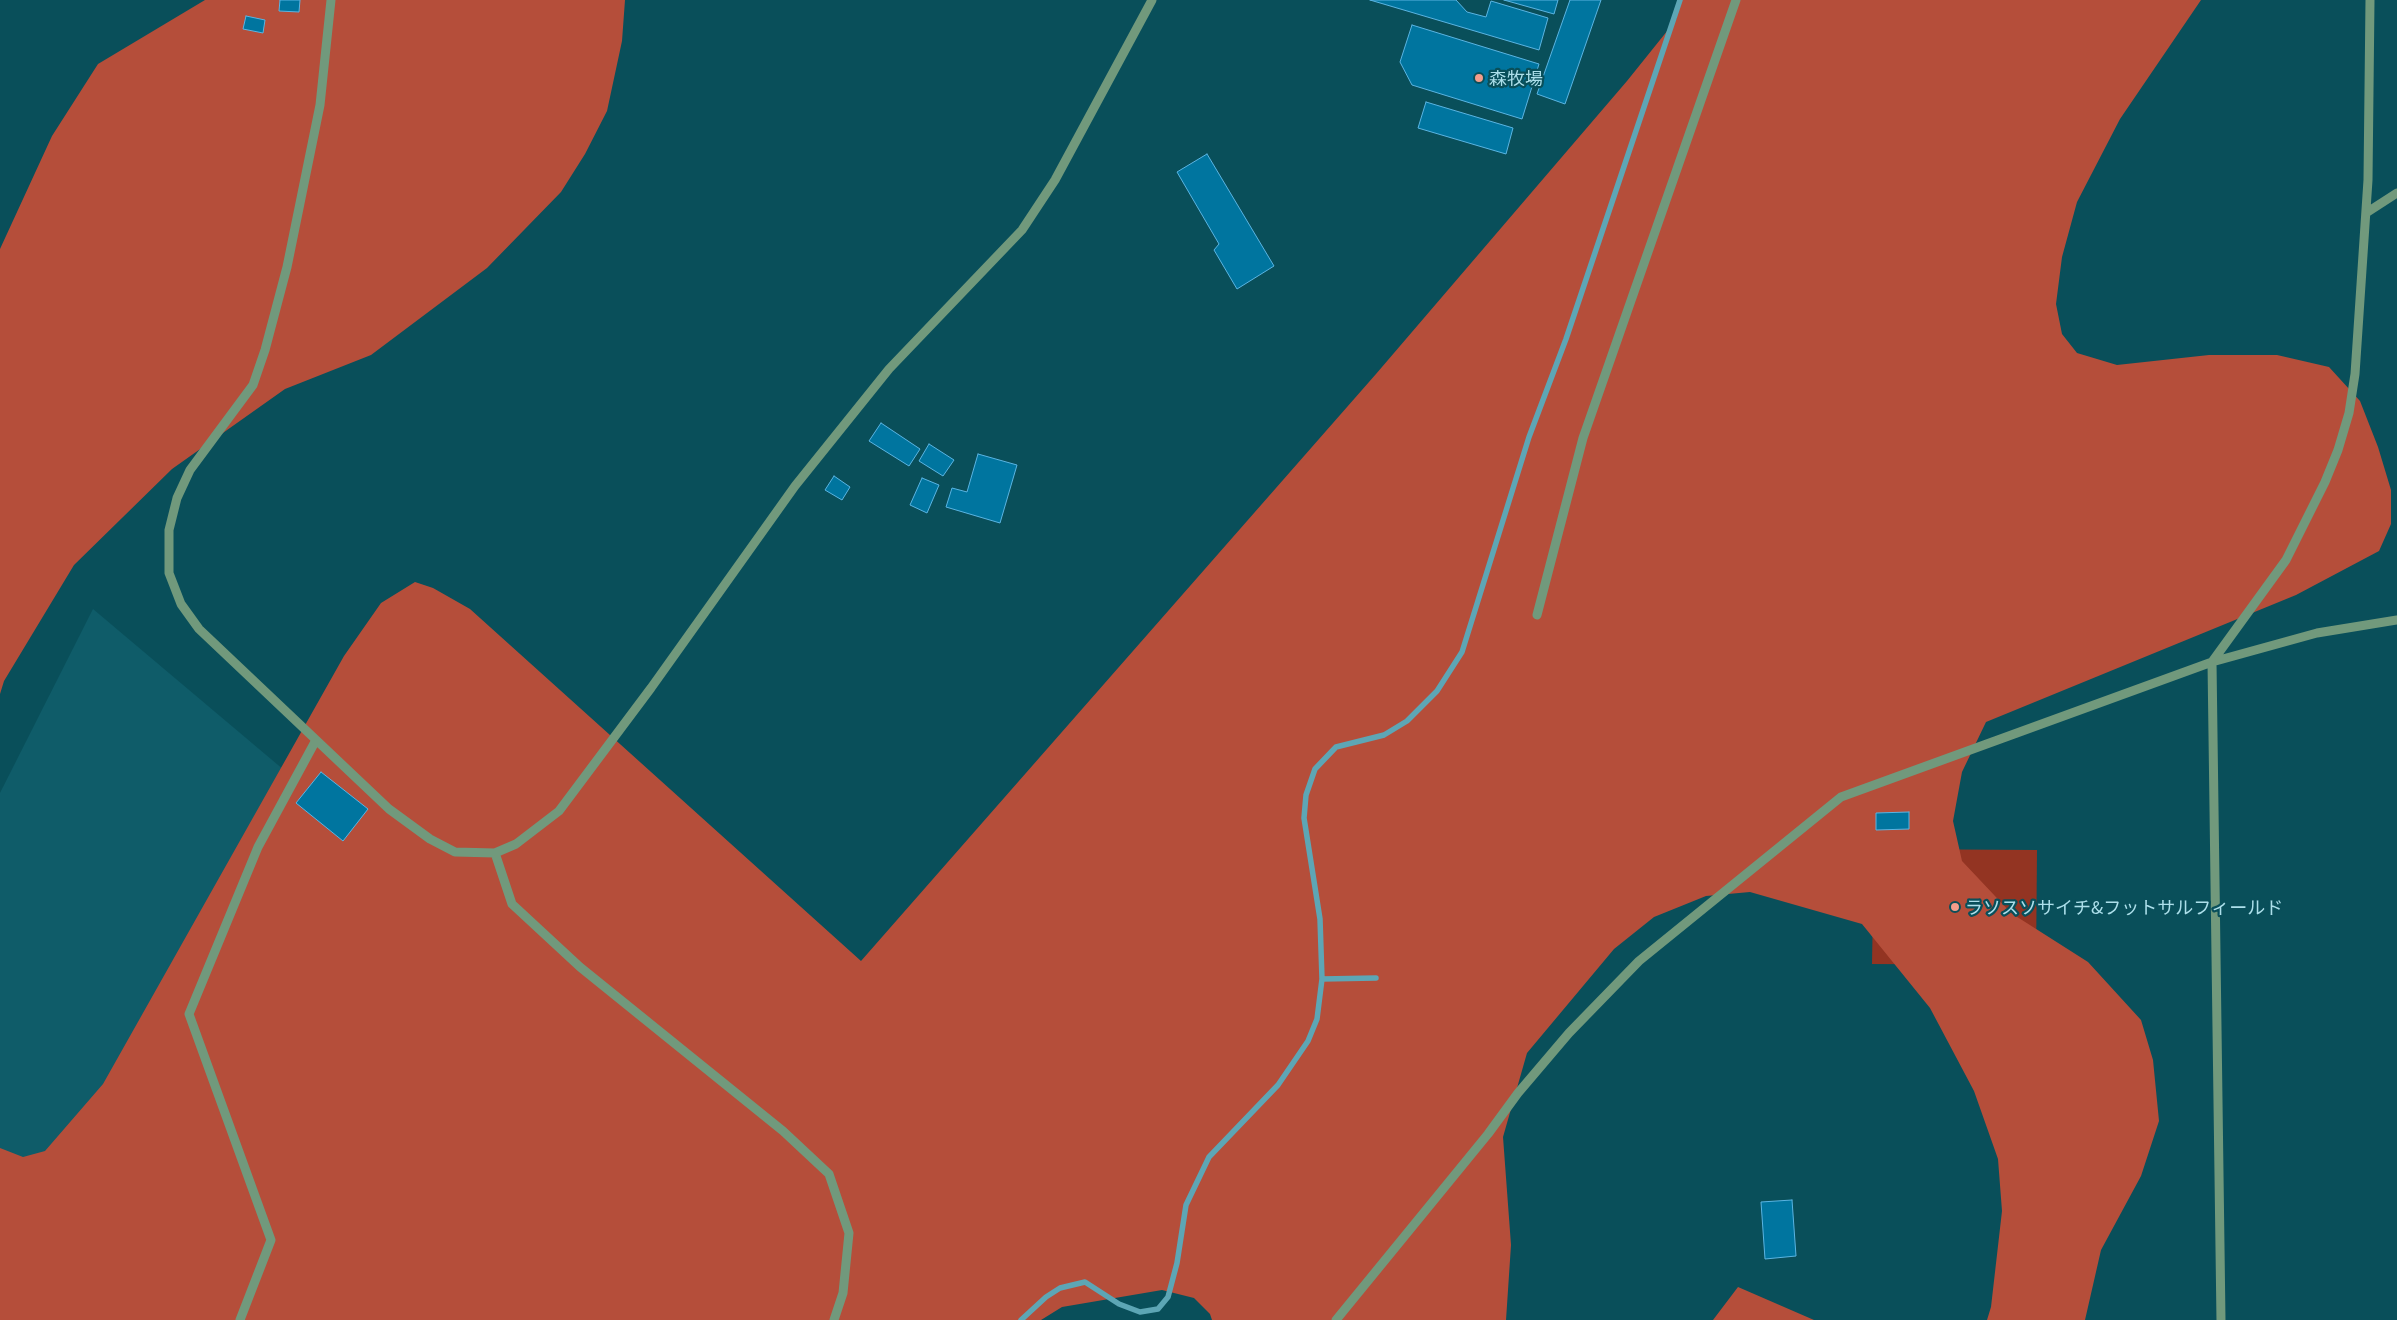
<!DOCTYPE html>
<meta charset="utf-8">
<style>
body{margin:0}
canvas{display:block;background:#094f5a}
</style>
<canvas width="2397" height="1320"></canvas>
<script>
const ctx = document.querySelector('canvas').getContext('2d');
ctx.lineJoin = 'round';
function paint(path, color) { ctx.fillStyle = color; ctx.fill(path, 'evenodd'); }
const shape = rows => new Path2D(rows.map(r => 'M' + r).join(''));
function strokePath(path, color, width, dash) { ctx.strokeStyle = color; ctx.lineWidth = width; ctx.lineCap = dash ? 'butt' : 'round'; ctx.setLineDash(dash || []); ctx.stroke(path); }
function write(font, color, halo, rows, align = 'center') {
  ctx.font = font + ' Georgia,"Noto Sans JP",serif'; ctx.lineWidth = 4.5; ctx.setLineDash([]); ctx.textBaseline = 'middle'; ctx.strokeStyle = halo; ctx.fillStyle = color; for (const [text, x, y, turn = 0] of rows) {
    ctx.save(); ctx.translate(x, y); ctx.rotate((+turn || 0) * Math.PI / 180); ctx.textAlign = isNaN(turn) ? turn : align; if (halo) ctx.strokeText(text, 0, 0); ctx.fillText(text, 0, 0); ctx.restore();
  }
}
paint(shape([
 [93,609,814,1217,0,1320,0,793]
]), '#0f5c69');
paint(shape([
 [1874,849,2037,850,2036,965,1872,964]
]), '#933422');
paint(shape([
 [205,0,625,0,622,41,607,111,585,154,561,192,487,268,371,355,285,389,172,469,74,565,4,681,0,694,0,249,52,136,98,64],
 [1680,0,2201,0,2120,119,2077,202,2062,257,2056,304,2062,334,2077,353,2117,365,2209,355,2277,355,2329,367,2360,401,2378,447,2391,490,2391,524,2379,551,2296,595,1986,722,1962,772,1953,821,1962,861,2011,913,2088,962,2141,1020,2153,1060,2159,1121,2141,1176,2101,1250,2085,1320,1987,1320,1991,1307,2002,1211,1998,1159,1974,1091,1930,1008,1862,924,1750,892,1706,896,1654,917,1614,949,1527,1053,1503,1137,1511,1245,1506,1320,1212,1320,1210,1314,1194,1298,1162,1290,1062,1307,1041,1320,0,1320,0,1148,23,1157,45,1151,103,1084,344,656,381,603,415,582,433,588,470,609,861,961,1376,374,1627,81,1676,20],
 [1738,1287,1814,1320,1713,1320]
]), '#b54e3a');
strokePath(shape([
 [1322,979,1376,978],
 [1021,1320,1046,1297,1060,1288,1085,1282,1119,1304,1140,1312,1158,1309,1168,1297,1177,1263,1186,1205,1209,1157,1278,1085,1308,1041,1317,1019,1322,979,1320,919,1304,818,1306,795,1315,769,1336,747,1384,735,1407,721,1437,691,1462,652,1529,437,1566,339,1680,0]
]), '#5da6b5', 5.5);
const building = shape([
 [280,0,300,0,299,12,279,11,280,0],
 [1370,0,1456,0,1467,12,1486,17,1491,1,1548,18,1539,50,1370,0],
 [1504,0,1558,0,1554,14,1504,0],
 [1570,0,1601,0,1565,104,1537,94,1570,0],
 [246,16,265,20,263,33,243,29,246,16],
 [1412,25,1539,64,1522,119,1412,85,1400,62,1412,25],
 [1426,102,1513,128,1506,154,1418,128,1426,102],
 [1207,154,1274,266,1237,289,1214,250,1219,244,1177,172,1207,154],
 [881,423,920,449,909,466,869,441,881,423],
 [929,444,954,460,943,476,919,461,929,444],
 [978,454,1017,465,1000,523,946,507,952,488,967,492,978,454],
 [834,476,850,487,842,500,825,490,834,476],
 [922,478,939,485,927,513,910,505,922,478],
 [321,772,368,809,343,841,296,803,321,772],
 [1909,812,1909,829,1876,830,1876,813,1909,812],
 [1792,1200,1796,1256,1765,1259,1761,1202,1792,1200]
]);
paint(building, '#00759f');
strokePath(building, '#5ab4e2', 1);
strokePath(shape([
 [331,0,320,105,287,267,265,350,253,385,190,470,177,498,169,530,169,573,181,604,199,629,389,809,430,839,455,852,495,853,516,844,559,811,651,688,795,486,889,369,1022,230,1055,180,1152,0],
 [2366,213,2397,193],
 [1537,615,1583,438,1736,0],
 [495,853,512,904,580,967,783,1131,829,1174,849,1233,843,1293,834,1320],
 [240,1320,271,1240,189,1014,258,847,316,740],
 [1336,1320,1488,1134,1518,1093,1569,1033,1639,961,1841,797,2212,662,2317,633,2397,620],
 [2221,1320,2212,662,2286,560,2325,482,2338,450,2349,413,2355,374,2368,180,2370,0]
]), '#71997c', 9);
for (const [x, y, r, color] of [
 [1479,78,5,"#f49d8b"],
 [1955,907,5,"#f49d8b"]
]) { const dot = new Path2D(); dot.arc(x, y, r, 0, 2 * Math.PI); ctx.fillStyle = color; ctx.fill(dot); strokePath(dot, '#094f5a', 2); }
write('18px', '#acdfea', '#094f5a', [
 ["森牧場",1489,78],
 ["ラソスソサイチ&フットサルフィールド",1965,907]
], 'left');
</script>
